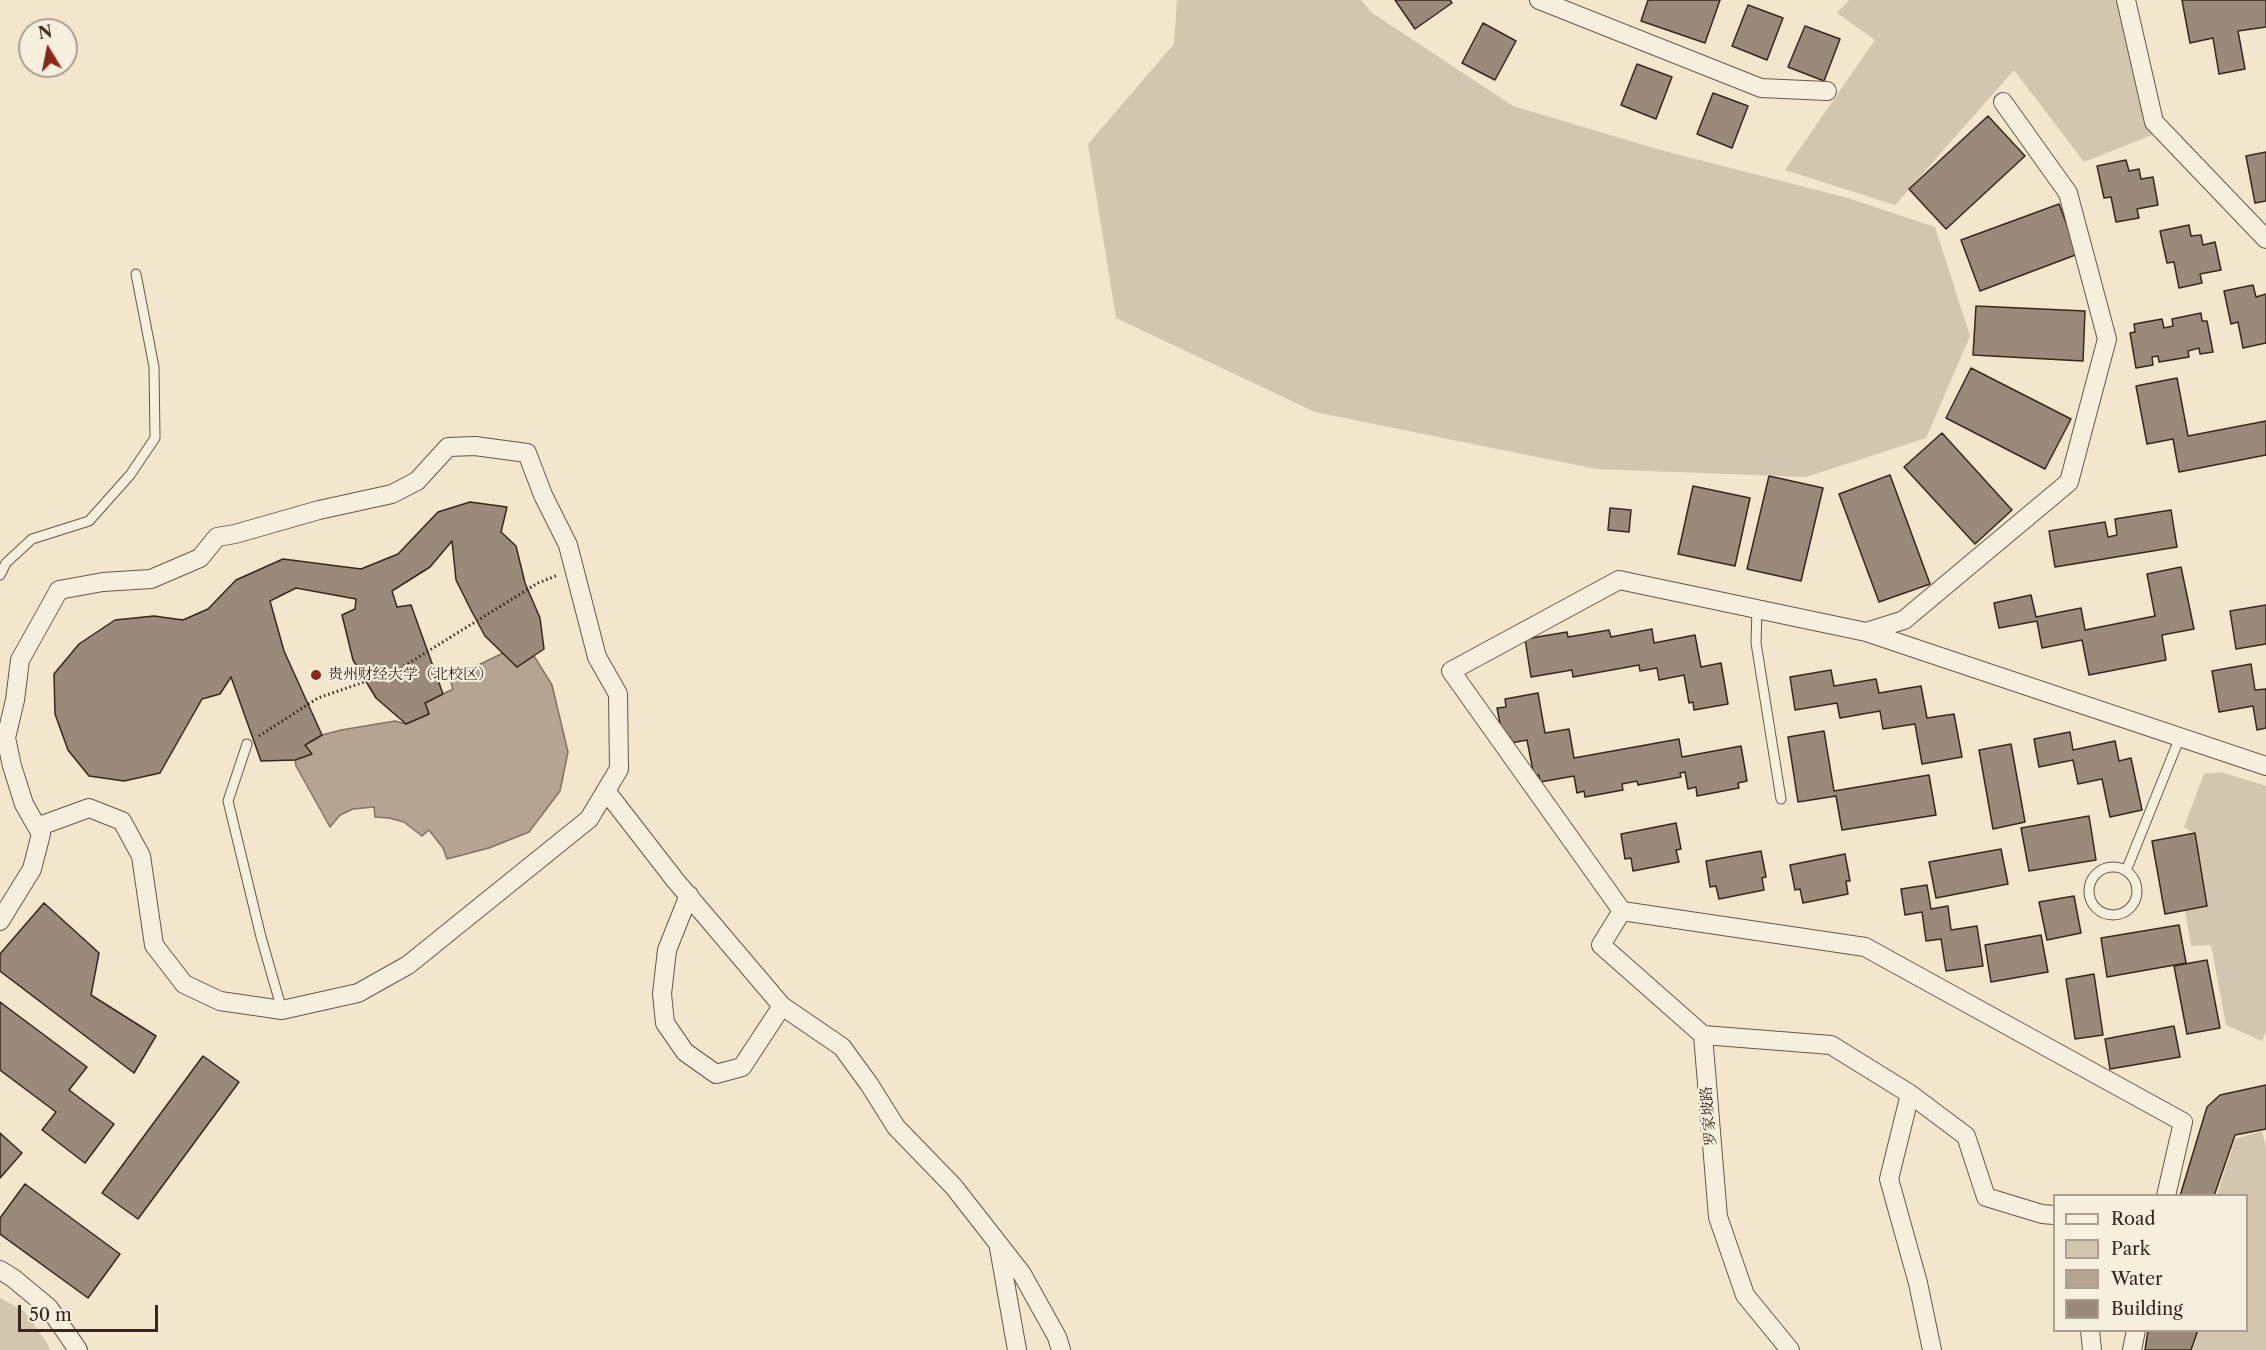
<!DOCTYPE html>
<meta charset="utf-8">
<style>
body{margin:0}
#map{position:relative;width:2266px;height:1350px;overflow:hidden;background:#f2e6cd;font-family:"Libre Caslon Text",serif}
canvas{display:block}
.legend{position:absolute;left:2053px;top:1194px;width:195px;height:138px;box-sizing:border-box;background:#f7efde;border:2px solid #ab9f91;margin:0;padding:8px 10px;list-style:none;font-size:18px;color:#38271d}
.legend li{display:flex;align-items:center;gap:12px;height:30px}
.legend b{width:30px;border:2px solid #ab9f91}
.north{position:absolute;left:18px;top:18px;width:60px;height:60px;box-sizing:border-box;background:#f7efde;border:2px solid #ab9f91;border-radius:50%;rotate:350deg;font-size:16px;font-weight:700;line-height:24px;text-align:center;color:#38271d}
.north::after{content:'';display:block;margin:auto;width:21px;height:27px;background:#8f2418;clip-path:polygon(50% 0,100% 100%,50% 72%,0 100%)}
.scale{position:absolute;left:18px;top:1305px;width:140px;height:27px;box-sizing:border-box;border:3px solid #38271d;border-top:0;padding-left:8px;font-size:18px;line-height:21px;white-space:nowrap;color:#38271d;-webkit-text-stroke:4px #f7efde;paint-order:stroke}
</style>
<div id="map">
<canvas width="2266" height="1350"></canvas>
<ul class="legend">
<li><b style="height:8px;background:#f7efde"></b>Road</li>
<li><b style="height:16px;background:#d2c6af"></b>Park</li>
<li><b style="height:16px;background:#b3a591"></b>Water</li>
<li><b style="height:16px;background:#998a79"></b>Building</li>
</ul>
<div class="north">N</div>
<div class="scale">50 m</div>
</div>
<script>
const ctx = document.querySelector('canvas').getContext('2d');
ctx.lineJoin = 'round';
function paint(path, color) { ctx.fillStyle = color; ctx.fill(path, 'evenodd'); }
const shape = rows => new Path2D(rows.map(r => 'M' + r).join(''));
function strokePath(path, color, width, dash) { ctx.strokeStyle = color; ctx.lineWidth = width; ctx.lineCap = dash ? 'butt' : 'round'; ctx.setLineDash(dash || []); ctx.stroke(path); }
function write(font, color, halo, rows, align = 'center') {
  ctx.font = font + ' "Libre Caslon Text","Noto Serif SC",serif'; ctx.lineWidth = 4.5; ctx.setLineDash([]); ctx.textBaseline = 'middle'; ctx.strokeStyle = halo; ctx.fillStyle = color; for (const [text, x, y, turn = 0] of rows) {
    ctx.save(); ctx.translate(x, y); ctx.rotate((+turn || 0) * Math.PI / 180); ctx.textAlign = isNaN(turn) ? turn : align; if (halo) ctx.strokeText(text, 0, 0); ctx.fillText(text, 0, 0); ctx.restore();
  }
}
paint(shape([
 [1177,0,1361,0,1372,13,1513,106,1664,151,1848,198,1935,227,1970,336,1926,438,1806,477,1596,469,1315,412,1116,318,1088,144,1174,44],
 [1849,0,2121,0,2152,135,2084,162,2014,70,1895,205,1785,170,1875,40,1837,13],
 [2221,772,2266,786,2266,1031,2262,1041,2226,1025,2211,945,2191,946,2185,910,2207,906,2195,834,2184,827,2204,774],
 [2262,1131,2266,1147,2266,1350,2192,1350,2199,1331,2246,1330,2246,1196,2217,1195,2235,1139],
 [0,1298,24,1311,47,1343,50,1350,0,1350]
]), '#d2c6af');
const water = shape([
 [503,653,517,667,534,656,552,685,568,752,560,791,529,832,489,848,447,859,443,848,429,830,422,836,404,822,389,818,375,817,374,807,353,809,340,815,330,827,296,766,295,760,311,754,305,745,322,735,341,730,395,721,406,724,429,714,425,703,453,689,450,679,503,653]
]);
paint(water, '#b3a591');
strokePath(water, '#827363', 1.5);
const building = shape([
 [1395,0,1450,0,1452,3,1415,29,1395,0],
 [1648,0,1720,0,1705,43,1641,21,1648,0],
 [2182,0,2266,0,2266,27,2238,31,2245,69,2219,74,2213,38,2190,43,2182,0],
 [1748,5,1783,18,1767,60,1732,46,1748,5],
 [1483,23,1516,41,1495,80,1462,63,1483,23],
 [1805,26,1840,39,1824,81,1788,67,1805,26],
 [1637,64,1672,77,1656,119,1621,105,1637,64],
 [1713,93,1748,106,1732,148,1697,134,1713,93],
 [1988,116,2025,156,1946,229,1909,189,1988,116],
 [2266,152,2266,201,2255,203,2246,156,2266,152],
 [2126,160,2129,171,2139,169,2141,179,2153,177,2158,205,2137,209,2139,218,2116,222,2111,197,2104,198,2097,166,2126,160],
 [2059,204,2078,254,1980,291,1961,240,2059,204],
 [2189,225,2191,236,2201,235,2203,245,2215,242,2221,270,2200,274,2202,283,2179,288,2174,262,2167,263,2160,231,2189,225],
 [2253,285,2256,297,2266,294,2266,343,2243,348,2238,322,2231,324,2224,291,2253,285],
 [1976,306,2085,311,2083,361,1973,355,1976,306],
 [2201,313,2202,321,2207,321,2213,352,2200,354,2199,348,2188,351,2189,357,2159,362,2158,356,2152,357,2153,365,2136,368,2130,333,2135,332,2134,324,2162,319,2164,328,2173,326,2172,319,2201,313],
 [1971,368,2071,419,2045,469,1946,418,1971,368],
 [2177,378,2188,436,2266,421,2266,455,2179,472,2173,439,2147,444,2136,386,2177,378],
 [1942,433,2012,510,1975,544,1904,467,1942,433],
 [1890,475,1930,584,1879,602,1839,494,1890,475],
 [1769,476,1823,488,1801,581,1747,569,1769,476],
 [1693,486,1750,498,1735,566,1678,554,1693,486],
 [470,502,507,507,501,532,516,546,525,583,540,618,544,649,517,667,485,636,471,610,456,580,452,541,430,567,392,591,397,607,411,605,443,694,425,703,429,714,406,724,376,698,353,660,342,615,355,609,356,599,296,588,270,601,284,651,322,735,305,745,312,754,295,760,261,761,231,677,220,694,202,699,160,773,124,781,89,776,68,750,55,714,54,674,79,644,115,620,154,616,183,620,208,609,236,580,283,559,361,569,398,554,438,512,470,502],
 [1610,508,1631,510,1629,532,1608,530,1610,508],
 [2171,510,2177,547,2055,567,2049,531,2105,522,2108,537,2117,535,2115,519,2171,510],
 [2181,567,2194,629,2162,635,2166,660,2089,675,2082,640,2042,648,2037,621,1999,628,1994,603,2031,595,2036,617,2081,608,2085,630,2155,616,2147,574,2181,567],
 [2266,605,2266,644,2236,649,2230,611,2266,605],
 [1652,629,1654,643,1695,635,1701,667,1721,663,1728,704,1694,710,1693,702,1689,703,1684,675,1659,680,1657,668,1640,671,1639,665,1573,677,1572,670,1531,677,1525,639,1567,632,1568,637,1609,630,1611,637,1652,629],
 [2251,664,2255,690,2266,689,2266,728,2257,730,2253,706,2219,712,2212,671,2251,664],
 [1831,670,1834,686,1876,679,1879,693,1921,686,1927,718,1954,714,1962,757,1922,764,1915,724,1883,729,1880,711,1840,718,1837,703,1795,710,1790,677,1831,670],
 [1538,693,1545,733,1569,729,1574,758,1679,739,1682,757,1741,746,1747,781,1738,783,1739,788,1697,796,1696,787,1688,789,1685,772,1680,773,1681,777,1638,785,1637,781,1622,784,1623,790,1585,797,1584,791,1577,793,1574,776,1540,782,1539,775,1534,776,1527,740,1511,743,1510,737,1503,738,1497,708,1506,707,1505,699,1538,693],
 [1824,731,1834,791,1929,775,1936,815,1842,830,1836,796,1798,802,1788,737,1824,731],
 [2070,732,2073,750,2115,741,2119,761,2131,758,2142,810,2110,817,2102,779,2078,784,2073,760,2039,767,2034,739,2070,732],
 [2011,744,2025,822,1993,829,1979,750,2011,744],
 [2089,816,2096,860,2029,871,2021,828,2089,816],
 [1676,823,1681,849,1676,850,1679,862,1633,871,1631,858,1625,859,1621,834,1676,823],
 [2195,833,2207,906,2165,914,2152,841,2195,833],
 [2001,849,2008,884,1936,898,1929,862,2001,849],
 [1761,851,1766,877,1762,878,1764,890,1719,899,1716,886,1710,887,1706,861,1761,851],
 [1845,854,1850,881,1846,881,1848,894,1803,903,1800,889,1795,890,1790,865,1845,854],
 [1927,885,1931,909,1948,906,1951,930,1977,926,1983,966,1946,971,1941,939,1926,941,1922,912,1905,915,1901,889,1927,885],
 [2074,896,2081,933,2047,940,2039,902,2074,896],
 [44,903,99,953,91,995,156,1036,134,1073,0,971,0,954,44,903],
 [2179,925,2186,963,2107,977,2101,938,2179,925],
 [2041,935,2048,972,1991,982,1985,945,2041,935],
 [2207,960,2220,1028,2187,1034,2174,966,2207,960],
 [2094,974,2103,1035,2075,1039,2066,979,2094,974],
 [0,1002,87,1067,69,1090,114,1124,85,1163,42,1130,56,1112,0,1070,0,1002],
 [2174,1026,2180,1057,2110,1069,2105,1039,2174,1026],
 [203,1056,239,1082,138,1219,102,1193,203,1056],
 [2266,1085,2266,1129,2235,1135,2214,1196,2180,1196,2207,1107,2220,1095,2266,1085],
 [0,1133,22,1153,0,1178,0,1133],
 [25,1184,120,1254,88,1298,0,1234,0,1218,25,1184],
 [2148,1330,2198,1330,2191,1350,2145,1350,2148,1330]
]);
paint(building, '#998a79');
strokePath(building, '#38271d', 1.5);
const lane = shape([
 [0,575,6,563,32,539,89,521,130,475,155,438,154,367,136,274],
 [1757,609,1756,643,1781,799],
 [247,744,228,801,261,937,282,1010],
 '2089 891a24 24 0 1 1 48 0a24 24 0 1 1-48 0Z',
 [2126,871,2180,737]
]);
const street = shape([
 [1539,0,1761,88,1827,91],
 [2126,0,2154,122,2266,239],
 [2003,102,2068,193,2107,339,2069,482,1904,620,1866,632,1619,580,1451,671,1622,911,1865,947,2183,1122,2166,1196],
 [1866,632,2266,766],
 [606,791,675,880,782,1006,842,1047,869,1084,896,1127,954,1187,1022,1274,1057,1337,1061,1350],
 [689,895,667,950,662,994,665,1023,685,1052,716,1074,742,1067,782,1006],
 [1622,911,1601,945,1703,1035,1718,1217,1745,1295,1790,1350],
 [0,921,32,869,41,834,37,827,24,804,12,766,6,738,15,700,20,660,59,590,103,582,151,579,200,558,217,537,235,534,319,510,392,494,417,481,448,447,475,446,527,453,543,495,568,545,597,657,618,694,619,769,589,819,408,965,358,993,282,1010,220,1001,184,984,154,945,141,856,122,821,89,808,37,827],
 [1703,1035,1831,1045,1910,1094],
 [999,1248,1017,1350],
 [0,1270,13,1278,49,1308,78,1350],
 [2090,1330,2092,1350],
 [1932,1350,1918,1283,1889,1179,1910,1094,1966,1136,1986,1197,2042,1214,2054,1215],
 [2132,1350,2136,1330]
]);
strokePath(lane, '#665749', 11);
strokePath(street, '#665749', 20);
strokePath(shape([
 [259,736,318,698,396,671,538,583,558,575]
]), '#38271d', 3, [1.5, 3]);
strokePath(lane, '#f7efde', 9);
strokePath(street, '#f7efde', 18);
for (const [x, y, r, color] of [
 [316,675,6,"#8f2418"]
]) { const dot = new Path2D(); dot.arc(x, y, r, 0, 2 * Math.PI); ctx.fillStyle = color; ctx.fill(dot); strokePath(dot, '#f7efde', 2); }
write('15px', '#38271d', '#f7efde', [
 ["贵州财经大学（北校区）",328,675]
], 'left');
write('15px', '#38271d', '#f7efde', [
 ["罗家坡路",1709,1116,-95]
]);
</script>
